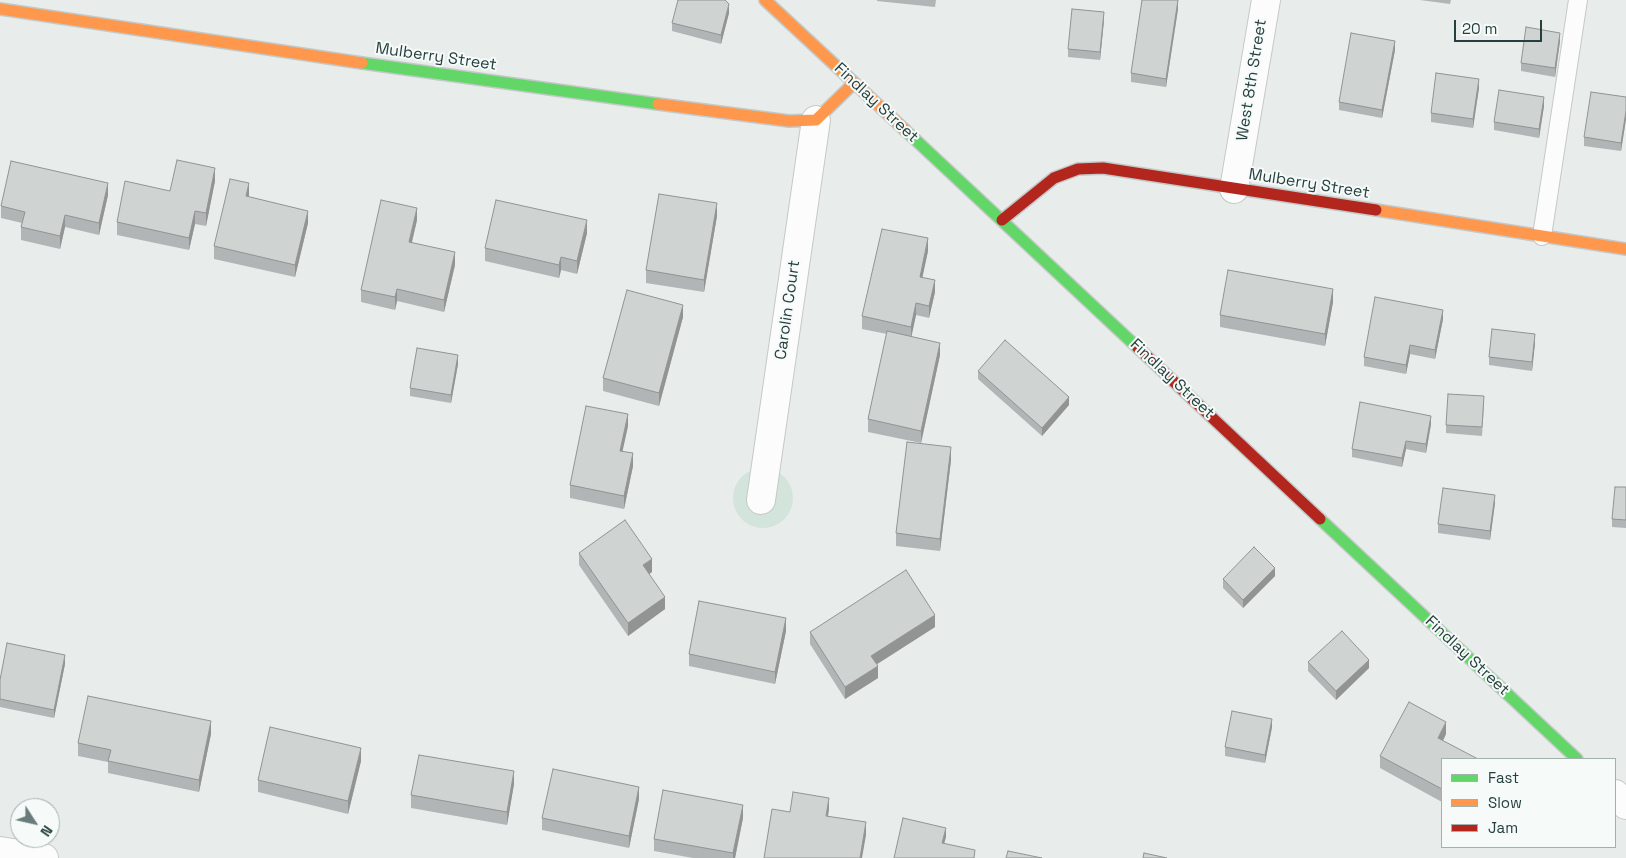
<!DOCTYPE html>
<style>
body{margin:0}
#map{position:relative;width:1626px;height:858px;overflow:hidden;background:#e8eceb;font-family:"Space Grotesk",sans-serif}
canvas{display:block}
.legend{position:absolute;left:1441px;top:758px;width:175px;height:90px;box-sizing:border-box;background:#f6faf9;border:1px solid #a2b0ae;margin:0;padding:6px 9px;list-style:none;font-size:15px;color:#25403e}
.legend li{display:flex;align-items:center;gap:10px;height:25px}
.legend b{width:25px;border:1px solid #a2b0ae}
.north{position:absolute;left:10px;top:798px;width:50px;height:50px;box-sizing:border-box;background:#f6faf9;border:1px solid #a2b0ae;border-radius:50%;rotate:125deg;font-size:14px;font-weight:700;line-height:20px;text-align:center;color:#25403e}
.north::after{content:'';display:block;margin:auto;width:18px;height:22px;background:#697c7b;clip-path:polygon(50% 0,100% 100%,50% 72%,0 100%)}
.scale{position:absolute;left:1454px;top:20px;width:88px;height:22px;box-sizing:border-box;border:2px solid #25403e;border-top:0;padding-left:6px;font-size:15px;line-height:18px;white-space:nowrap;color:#25403e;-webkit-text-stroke:4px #f6faf9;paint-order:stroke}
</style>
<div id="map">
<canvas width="1626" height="858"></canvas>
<ul class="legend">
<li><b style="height:6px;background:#63d668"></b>Fast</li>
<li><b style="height:6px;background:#ff974d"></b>Slow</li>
<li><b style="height:6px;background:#b3261e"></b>Jam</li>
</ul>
<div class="north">N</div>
<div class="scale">20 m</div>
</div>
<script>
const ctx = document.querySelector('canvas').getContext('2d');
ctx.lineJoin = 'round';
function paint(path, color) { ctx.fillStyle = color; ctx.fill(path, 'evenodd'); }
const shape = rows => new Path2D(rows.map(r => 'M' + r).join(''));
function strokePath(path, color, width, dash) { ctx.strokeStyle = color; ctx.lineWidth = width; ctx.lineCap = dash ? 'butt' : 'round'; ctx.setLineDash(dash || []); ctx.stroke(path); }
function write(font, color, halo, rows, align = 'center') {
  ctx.font = font + ' "Space Grotesk",sans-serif'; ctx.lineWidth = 4; ctx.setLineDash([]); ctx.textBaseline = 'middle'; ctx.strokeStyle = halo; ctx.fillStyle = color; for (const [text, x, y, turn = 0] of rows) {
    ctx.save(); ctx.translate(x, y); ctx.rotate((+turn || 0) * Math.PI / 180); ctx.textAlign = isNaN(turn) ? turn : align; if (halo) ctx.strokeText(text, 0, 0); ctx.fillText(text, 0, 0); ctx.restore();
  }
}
paint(shape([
 '733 498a30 30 0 1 1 60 0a30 30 0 1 1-60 0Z'
]), '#d2e4db');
const lane = shape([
 [1542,236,1578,0]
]);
const street = shape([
 [1234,189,1266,0],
 [761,500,816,120],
 [1615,794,1626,805],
 [0,851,44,858]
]);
const fast = shape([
 [362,63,658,104],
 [905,130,1138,348],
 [1320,519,1577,759]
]);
const slow = shape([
 [765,0,905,130],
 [0,9,362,63],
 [658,104,789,121,816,120,854,83],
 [1376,210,1626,249]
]);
const jam = shape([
 [1002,220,1054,178,1078,169,1103,168,1376,210],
 [1138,348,1320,519]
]);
strokePath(lane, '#c5c9c8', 20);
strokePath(street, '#c5c9c8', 30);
strokePath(fast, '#c3c9c8', 14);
strokePath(slow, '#c3c9c8', 14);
strokePath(jam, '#c3c9c8', 14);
strokePath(lane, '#fcfcfc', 18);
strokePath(street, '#fcfcfc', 28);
strokePath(fast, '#63d668', 11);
strokePath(slow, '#ff974d', 11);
strokePath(jam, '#b3261e', 11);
paint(shape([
 [877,0,936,0,935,7,877,1],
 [1420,0,1451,0,1450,4],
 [1178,9,1166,87,1131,82,1131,73],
 [729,13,721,44,672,31,672,23],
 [1104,20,1100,60,1068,57,1068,49],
 [1560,41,1555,77,1521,71,1521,63],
 [1395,50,1382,118,1339,110,1339,102],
 [1479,88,1473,128,1431,122,1431,113],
 [1626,97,1626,119,1621,151,1584,146,1584,137],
 [1544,106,1539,138,1494,130,1494,122],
 [215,181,206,226,195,224,189,250,117,235,117,222,170,191],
 [108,195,99,235,65,227,60,249,21,240,21,227,22,223,1,218,1,206],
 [248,197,308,223,295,277,214,259,214,246],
 [717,216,704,292,646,283,646,270],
 [417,220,412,242,455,265,444,312,397,301,395,310,361,302,361,290],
 [587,233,577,274,561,270,559,278,485,261,485,248],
 [928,251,922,277,935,292,929,318,916,315,911,336,940,355,921,443,868,432,868,419,887,334,862,329,862,316],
 [1333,302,1325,346,1220,327,1220,315],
 [683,317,659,406,603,391,603,378],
 [1443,319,1435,359,1410,354,1406,374,1364,366,1364,357],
 [1535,343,1532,371,1489,365,1489,357],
 [458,364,451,403,410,396,410,388],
 [978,371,1069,405,1042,436,978,379],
 [1484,405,1482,436,1446,433,1446,425],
 [1431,424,1426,453,1406,449,1402,467,1352,457,1352,449],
 [628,426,622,451,633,466,624,509,570,498,570,485],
 [951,460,940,551,896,546,896,533],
 [1626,487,1626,528,1612,527,1612,519],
 [1495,503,1490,540,1438,533,1438,524],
 [579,553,652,572,649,574,665,609,628,636,579,565],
 [1275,576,1243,608,1223,588,1223,579],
 [935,627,877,664,878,678,845,699,810,644,810,632],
 [786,631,775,684,689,666,689,654],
 [1308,662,1369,668,1336,700,1308,671],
 [65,664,54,718,0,707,0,680],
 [1272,727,1265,763,1225,756,1225,747],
 [211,734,199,792,108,773,108,762,78,756,78,743],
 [1446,734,1443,741,1442,802,1380,768,1380,756],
 [361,761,348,814,258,792,258,780],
 [514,784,507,825,411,808,411,795],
 [639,799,629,848,542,830,542,818],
 [743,818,735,858,693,858,654,851,654,839]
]), '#b2b5b5');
paint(shape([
 [1178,0,1178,9,1166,87,1166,79],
 [729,4,729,13,721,44,721,35],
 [1104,12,1104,20,1100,60,1100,52],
 [1560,33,1560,41,1555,77,1555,68],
 [1395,41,1395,50,1382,118,1382,110],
 [1479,79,1479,88,1473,128,1473,119],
 [1544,97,1544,106,1539,138,1539,129],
 [1626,111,1626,119,1621,151,1621,143],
 [215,168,215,181,206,226,206,213],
 [108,183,108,195,99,235,99,223],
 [249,183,249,195,246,208,246,196],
 [717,203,717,216,704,292,704,280],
 [417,208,417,220,409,254,409,242],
 [195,211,195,224,189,250,189,238],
 [308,211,308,223,295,277,295,265],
 [65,215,65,227,60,249,60,236],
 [587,220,587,233,577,274,577,261],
 [928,238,928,251,920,289,920,277],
 [455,252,455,265,444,312,444,300],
 [561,257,561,270,559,278,559,265],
 [935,280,935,292,929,318,929,306],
 [397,289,397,301,395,310,395,297],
 [1333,289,1333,302,1325,346,1325,334],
 [916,303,916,315,911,339,911,327],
 [683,305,683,317,659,406,659,393],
 [1443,310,1443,319,1435,359,1435,350],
 [1535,334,1535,343,1532,371,1532,362],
 [940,343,940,355,921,443,921,431],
 [1410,345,1410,354,1406,374,1406,365],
 [458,355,458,364,451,403,451,395],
 [1069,397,1069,405,1042,436,1042,428],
 [628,414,628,426,620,463,620,451],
 [1431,416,1431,424,1426,453,1426,444],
 [1406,441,1406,449,1402,467,1402,458],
 [951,447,951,460,940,551,940,539],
 [633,453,633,466,624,509,624,496],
 [1495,495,1495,503,1490,540,1490,531],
 [652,559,652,572,643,578,643,565],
 [1275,568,1275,576,1243,608,1243,600],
 [665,597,665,609,628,636,628,623],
 [935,615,935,627,871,668,871,656],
 [786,618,786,631,775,684,775,672],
 [65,655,65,664,54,718,54,710],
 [1369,660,1369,668,1336,700,1336,691],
 [878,666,878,678,845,699,845,687],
 [1272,719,1272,727,1265,763,1265,755],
 [211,721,211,734,199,792,199,780],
 [1446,722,1446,734,1438,750,1438,738],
 [361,748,361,761,348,814,348,801],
 [514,771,514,784,507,825,507,812],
 [639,787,639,799,629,848,629,836],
 [829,798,829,810,826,828,826,816],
 [743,805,743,818,735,858,733,858,733,853],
 [866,822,866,835,862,858,860,858],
 [946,828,946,837,942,852,942,843]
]), '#919493');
const building = shape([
 [678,0,725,0,729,4,721,35,672,23,678,0],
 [1142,0,1178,0,1166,79,1131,73,1142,0],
 [1072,9,1104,12,1100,52,1068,49,1072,9],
 [1526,27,1560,33,1555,68,1521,63,1526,27],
 [1351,33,1395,41,1382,110,1339,102,1351,33],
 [1436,73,1479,79,1473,119,1431,113,1436,73],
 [1499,90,1544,97,1539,129,1494,122,1499,90],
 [1591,92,1626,97,1626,111,1621,143,1584,137,1591,92],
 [177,160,215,168,206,213,195,211,189,238,117,222,125,181,170,191,177,160],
 [11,161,108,183,99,223,65,215,60,236,21,227,25,212,1,206,11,161],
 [230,179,249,183,246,196,308,211,295,265,214,246,230,179],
 [659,194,717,203,704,280,646,270,659,194],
 [381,200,417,208,409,242,455,252,444,300,397,289,395,297,361,290,381,200],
 [496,200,587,220,577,261,561,257,559,265,485,248,496,200],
 [882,229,928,238,920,277,935,280,929,306,916,303,911,327,862,316,882,229],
 [1228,270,1333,289,1325,334,1220,315,1228,270],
 [627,290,683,305,659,393,603,378,627,290],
 [1375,297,1443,310,1435,350,1410,345,1406,365,1364,357,1375,297],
 [1492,329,1535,334,1532,362,1489,357,1492,329],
 [887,331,940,343,921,431,868,419,887,331],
 [1005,340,1069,397,1042,428,978,371,1005,340],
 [417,348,458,355,451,395,410,388,417,348],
 [1448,394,1484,396,1482,427,1446,425,1448,394],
 [1360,402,1431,416,1426,444,1406,441,1402,458,1352,449,1360,402],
 [586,406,628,414,620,451,633,453,624,496,570,485,586,406],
 [907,442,951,447,940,539,896,533,907,442],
 [1615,487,1626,487,1626,520,1612,519,1615,487],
 [1443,488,1495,495,1490,531,1438,524,1443,488],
 [625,520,652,559,643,565,665,597,628,623,579,553,625,520],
 [1254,547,1275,568,1243,600,1223,579,1254,547],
 [906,570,935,615,871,656,878,666,845,687,810,632,906,570],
 [699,601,786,618,775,672,689,654,699,601],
 [1342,631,1369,660,1336,691,1308,662,1342,631],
 [7,643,65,655,54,710,0,699,0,680,7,643],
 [88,696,211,721,199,780,108,761,111,750,78,743,88,696],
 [1409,702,1446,722,1438,738,1478,759,1442,759,1442,789,1380,756,1409,702],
 [1232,711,1272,719,1265,755,1225,747,1232,711],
 [270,727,361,748,348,801,258,780,270,727],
 [419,755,514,771,507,812,411,795,419,755],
 [553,769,639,787,629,836,542,818,553,769],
 [663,790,743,805,733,853,654,839,663,790],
 [793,792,829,798,826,816,866,822,860,858,764,858,772,809,790,812,793,792],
 [903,818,946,828,942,843,975,850,974,858,894,858,903,818],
 [1008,851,1042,858,1006,858,1008,851],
 [1144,853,1167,858,1143,858,1144,853]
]);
paint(building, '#cfd3d2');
strokePath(building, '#919493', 1);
write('16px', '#25403e', '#f6faf9', [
 ["Mulberry Street",436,57,8],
 ["West 8th Street",1252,80,-81],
 ["Findlay Street",876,103,43],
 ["Mulberry Street",1309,184,9],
 ["Carolin Court",788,310,-82],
 ["Findlay Street",1172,379,43],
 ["Findlay Street",1467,656,43]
]);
</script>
